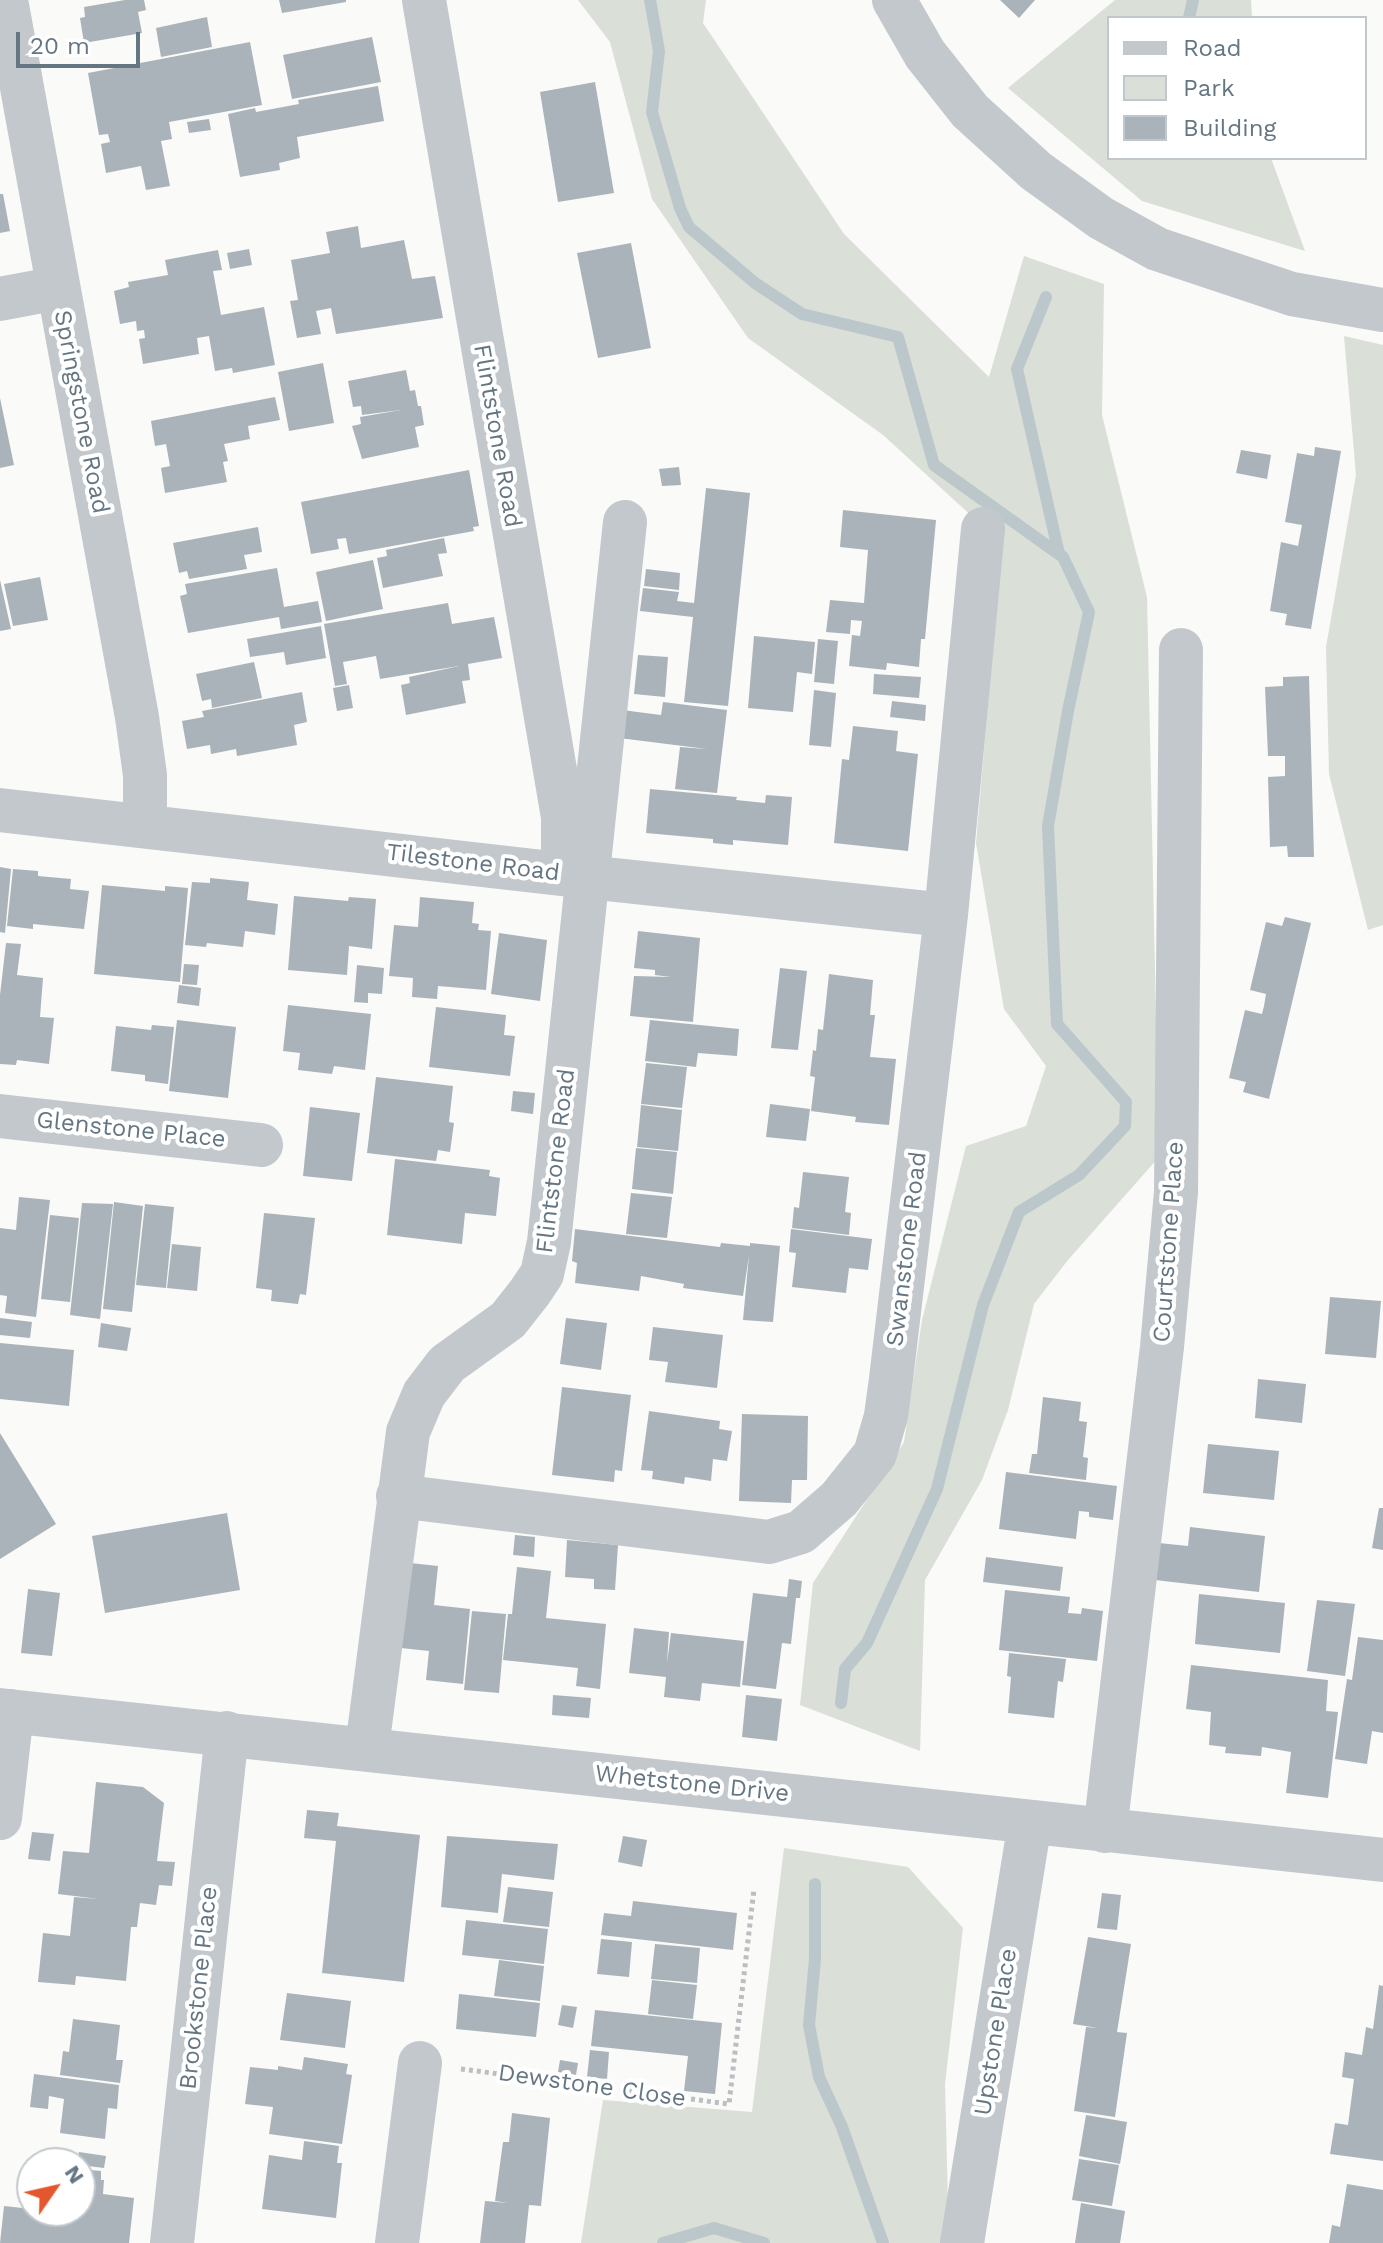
<!DOCTYPE html>
<style>
body{margin:0}
#map{position:relative;width:1383px;height:2243px;overflow:hidden;background:#fafaf8;font-family:"Work Sans",sans-serif}
canvas{display:block}
.legend{position:absolute;left:1107px;top:16px;width:260px;height:144px;box-sizing:border-box;background:#fff;border:2px solid #c1c8cd;margin:0;padding:10px 14px;list-style:none;font-size:24px;color:#657683}
.legend li{display:flex;align-items:center;gap:16px;height:40px}
.legend b{width:40px;border:2px solid #c1c8cd}
.north{position:absolute;left:16px;top:2147px;width:80px;height:80px;box-sizing:border-box;background:#fff;border:2px solid #c1c8cd;border-radius:50%;rotate:56deg;font-size:22px;font-weight:700;line-height:32px;text-align:center;color:#657683}
.north::after{content:'';display:block;margin:auto;width:28px;height:36px;background:#e4572e;clip-path:polygon(50% 0,100% 100%,50% 72%,0 100%)}
.scale{position:absolute;left:16px;top:32px;width:124px;height:36px;box-sizing:border-box;border:4px solid #657683;border-top:0;padding-left:10px;font-size:24px;line-height:28px;white-space:nowrap;color:#657683;-webkit-text-stroke:6px #fff;paint-order:stroke}
</style>
<div id="map">
<canvas width="1383" height="2243"></canvas>
<ul class="legend">
<li><b style="height:10px;background:#c3c8cc"></b>Road</li>
<li><b style="height:22px;background:#dadfd7"></b>Park</li>
<li><b style="height:22px;background:#aab3b9"></b>Building</li>
</ul>
<div class="north">N</div>
<div class="scale">20 m</div>
</div>
<script>
const ctx = document.querySelector('canvas').getContext('2d');
ctx.lineJoin = 'round';
function paint(path, color) { ctx.fillStyle = color; ctx.fill(path, 'evenodd'); }
const shape = rows => new Path2D(rows.map(r => 'M' + r).join(''));
function strokePath(path, color, width, dash) { ctx.strokeStyle = color; ctx.lineWidth = width; ctx.lineCap = dash ? 'butt' : 'round'; ctx.setLineDash(dash || []); ctx.stroke(path); }
function write(font, color, halo, rows, align = 'center') {
  ctx.font = font + ' "Work Sans",sans-serif'; ctx.lineWidth = 8; ctx.setLineDash([]); ctx.textBaseline = 'middle'; ctx.strokeStyle = halo; ctx.fillStyle = color; for (const [text, x, y, turn = 0] of rows) {
    ctx.save(); ctx.translate(x, y); ctx.rotate((+turn || 0) * Math.PI / 180); ctx.textAlign = isNaN(turn) ? turn : align; if (halo) ctx.strokeText(text, 0, 0); ctx.fillText(text, 0, 0); ctx.restore();
  }
}
paint(shape([
 [578,0,706,0,703,23,844,234,989,377,1024,256,1104,284,1102,415,1147,597,1159,1157,1068,1260,1034,1304,1008,1410,982,1480,925,1580,920,1751,800,1705,813,1583,904,1442,922,1320,966,1146,1026,1126,1046,1066,1004,1009,976,843,996,612,999,541,883,435,748,338,652,199,610,42],
 [1115,0,1251,0,1252,18,1109,18,1109,158,1271,158,1305,251,1142,201,1008,88],
 [1344,336,1383,345,1383,925,1368,930,1329,774,1326,647,1356,475],
 [784,1848,908,1867,963,1928,945,2084,949,2243,581,2243,603,2100,752,2112]
]), '#dadfd7');
strokePath(shape([
 [650,0,659,51,652,112,680,208,689,227,755,283,802,314,898,337,934,465,1063,557,1089,612,1068,711,1048,826,1057,1024,1126,1102,1125,1126,1079,1175,1019,1212,983,1305,937,1489,867,1643,845,1669,841,1703],
 [1189,18,1193,0],
 [1046,297,1017,369,1059,554],
 [815,1884,815,1959,809,2025,819,2077,842,2127,883,2243],
 [663,2243,714,2228,764,2243]
]), '#bbc7cb', 12);
paint(shape([
 [125,0,144,0,146,10,138,12,142,33,84,43,80,18,85,17,84,7],
 [279,0,346,0,346,2,282,13],
 [1000,0,1035,0,1019,18],
 [207,17,212,47,161,57,156,28],
 [372,37,381,82,292,99,283,55],
 [250,42,262,105,169,122,172,139,161,141,170,186,146,190,141,166,106,173,101,144,110,142,108,134,99,135,88,73],
 [595,82,614,193,558,202,540,92],
 [378,86,384,121,297,137,300,158,279,163,280,170,240,177,228,114,255,108,256,112,299,104,298,100],
 [209,119,211,130,189,133,187,122],
 [0,194,3,194,10,231,0,233],
 [358,226,361,248,404,240,412,279,435,276,443,318,336,334,331,308,316,311,321,334,297,338,290,301,298,300,291,260,330,253,326,232],
 [631,243,651,348,598,358,577,253],
 [249,249,252,265,230,269,227,253],
 [218,250,222,270,213,271,221,315,264,307,275,365,233,373,232,368,215,371,209,336,197,338,199,354,143,364,139,339,145,338,144,330,137,331,136,321,120,324,114,291,129,287,128,282,168,275,165,260],
 [323,363,334,423,289,431,278,372],
 [406,370,410,391,415,390,418,406,421,406,424,425,415,427,419,447,362,459,352,426,361,424,360,417,401,410,362,415,361,406,353,407,348,381],
 [275,397,280,420,248,426,250,439,224,444,228,461,223,462,227,482,165,493,161,468,170,466,166,444,155,446,151,421],
 [0,398,14,465,0,468],
 [1315,447,1341,451,1311,629,1285,625,1287,614,1270,611,1281,542,1298,546,1302,525,1285,522,1297,453,1314,456],
 [1241,450,1271,455,1267,479,1236,473],
 [679,467,681,485,662,486,659,469],
 [469,470,479,526,473,527,474,531,349,554,346,538,337,539,339,549,311,554,301,502],
 [706,488,750,493,728,706,684,702,693,617,640,611,643,588,679,592,677,601,694,603],
 [843,510,936,520,925,639,921,639,919,667,887,663,886,670,849,666,852,635,860,636,862,621,851,620,850,634,826,632,830,600,864,603,868,550,840,547],
 [258,527,262,552,244,555,247,569,189,579,187,571,179,573,173,543],
 [444,538,447,553,438,554,443,576,383,588,377,558,387,556,386,550],
 [373,560,383,609,326,621,316,572],
 [277,568,284,607,318,601,322,622,281,629,279,617,188,633,180,596,187,594,185,584],
 [646,569,680,573,679,590,644,586],
 [40,577,48,620,13,626,4,584],
 [0,580,11,629,0,631],
 [448,603,452,624,494,617,502,658,468,664,470,680,462,681,466,703,406,715,401,685,410,683,409,677,459,666,380,679,376,656,343,662,347,684,335,686,324,624],
 [321,626,326,658,286,665,284,652,250,657,247,639],
 [754,636,815,642,812,674,797,672,793,712,748,708],
 [818,639,838,641,834,684,814,682],
 [638,655,668,657,665,697,634,694],
 [254,662,262,698,212,708,211,699,202,701,196,674],
 [874,674,921,677,919,698,873,694],
 [1309,676,1314,857,1288,857,1287,846,1270,847,1268,777,1285,776,1285,756,1268,756,1265,687,1283,686,1283,677],
 [349,685,353,708,337,711,333,688],
 [814,690,836,693,831,747,809,745],
 [302,692,307,722,294,725,297,745,237,756,236,749,211,754,210,745,187,749,182,721,204,717,202,711],
 [892,701,926,705,925,721,890,717],
 [663,702,727,710,717,793,675,789,680,747,707,749,619,738,622,710,661,715],
 [853,726,898,731,896,751,918,754,908,851,834,843,842,759,849,760],
 [650,789,737,797,736,800,765,803,766,795,792,797,788,845,733,840,733,845,713,843,713,839,646,833],
 [0,867,11,869,5,933,0,932],
 [13,869,38,871,38,876,71,879,70,889,89,891,84,929,33,924,33,929,7,926],
 [210,878,249,882,247,900,278,904,275,935,245,931,243,947,207,943,206,947,185,945,192,882,210,883],
 [102,885,165,891,165,886,188,888,180,982,94,974],
 [294,896,348,901,349,897,376,899,372,949,349,946,347,975,288,970],
 [420,897,474,902,472,923,479,924,478,930,491,931,486,990,438,986,437,999,412,997,413,978,389,976,394,925,418,927],
 [1285,917,1311,923,1269,1099,1243,1092,1246,1082,1229,1078,1245,1010,1262,1014,1264,1006,1266,994,1250,990,1266,922,1282,926],
 [638,931,700,938,693,1022,630,1016,634,976,671,977,655,975,655,970,634,968],
 [499,933,547,940,540,1001,491,994],
 [6,943,21,944,17,975,43,978,40,1017,54,1018,49,1064,17,1060,16,1065,0,1064,0,995],
 [184,964,199,965,197,985,182,984],
 [357,965,384,968,382,994,368,993,368,1003,354,1002],
 [780,968,807,971,798,1050,771,1048],
 [829,974,873,980,870,1015,875,1015,870,1057,896,1059,889,1125,855,1122,856,1117,811,1111,815,1077,810,1076,813,1050,816,1051,818,1029,823,1030],
 [179,985,201,988,199,1006,177,1003],
 [288,1005,371,1014,365,1070,334,1066,332,1074,298,1070,300,1053,283,1051],
 [436,1007,506,1015,504,1035,515,1036,510,1076,429,1067],
 [177,1020,236,1027,228,1098,169,1091],
 [650,1020,739,1029,737,1056,698,1053,696,1067,645,1061],
 [152,1025,174,1027,168,1084,145,1081,145,1075,111,1071,116,1026,151,1030],
 [646,1063,687,1067,682,1108,641,1104],
 [376,1077,453,1086,449,1122,454,1123,450,1152,438,1150,436,1161,367,1153],
 [513,1091,535,1093,533,1114,511,1111],
 [770,1104,810,1109,806,1141,766,1137],
 [641,1105,682,1110,678,1151,637,1147],
 [310,1107,360,1113,352,1181,303,1176],
 [636,1148,677,1152,673,1194,632,1189],
 [395,1159,490,1170,489,1176,500,1178,496,1216,465,1213,462,1244,387,1235],
 [803,1172,849,1177,845,1212,851,1213,849,1235,792,1228,794,1207,799,1208],
 [631,1193,672,1197,667,1238,626,1234],
 [19,1197,50,1200,36,1317,5,1313,7,1296,0,1295,0,1228,16,1230],
 [114,1202,143,1206,132,1312,103,1309],
 [82,1203,113,1204,100,1319,70,1315],
 [145,1204,174,1207,166,1288,136,1285],
 [264,1213,315,1218,306,1295,300,1294,298,1304,271,1301,272,1290,256,1288],
 [50,1215,79,1218,70,1302,41,1299],
 [575,1229,720,1247,721,1243,750,1246,750,1243,780,1246,773,1322,743,1320,749,1255,743,1296,683,1288,684,1284,641,1276,639,1291,575,1283,577,1263,572,1261],
 [791,1229,872,1239,868,1270,849,1268,846,1293,792,1287,796,1253,789,1252],
 [172,1244,201,1247,197,1291,167,1288],
 [1330,1297,1381,1301,1376,1358,1325,1354],
 [0,1318,32,1322,30,1338,0,1335],
 [566,1318,607,1323,601,1370,560,1364],
 [101,1323,131,1328,127,1351,98,1347],
 [653,1327,723,1335,717,1388,665,1382,668,1362,649,1360],
 [0,1343,74,1350,69,1406,0,1399],
 [1258,1379,1306,1384,1302,1423,1255,1418],
 [562,1387,631,1395,622,1471,615,1470,614,1482,552,1475],
 [1043,1397,1081,1402,1079,1421,1087,1422,1083,1457,1088,1458,1086,1480,1029,1473,1032,1454,1037,1454],
 [649,1411,720,1421,719,1429,732,1431,727,1461,713,1459,711,1481,685,1477,684,1484,652,1479,653,1471,641,1470],
 [742,1414,808,1416,807,1480,792,1480,791,1503,739,1501],
 [0,1433,56,1524,0,1559],
 [1208,1444,1279,1451,1274,1500,1203,1493],
 [1006,1472,1117,1486,1113,1520,1089,1517,1089,1512,1079,1511,1076,1539,999,1529],
 [1379,1508,1383,1508,1383,1550,1372,1548],
 [227,1513,240,1590,105,1613,92,1536],
 [1190,1527,1265,1536,1259,1592,1155,1580,1159,1543,1188,1546],
 [515,1535,535,1537,534,1557,513,1555],
 [567,1540,618,1545,615,1590,594,1589,594,1579,565,1577],
 [986,1557,1063,1567,1060,1591,983,1582],
 [410,1563,438,1566,434,1605,470,1609,463,1684,426,1680,429,1651,401,1648],
 [517,1567,551,1571,546,1618,606,1624,600,1689,576,1686,578,1668,503,1660,508,1614,512,1614],
 [789,1579,802,1581,800,1598,796,1598,791,1644,782,1643,776,1689,742,1685,753,1593,787,1597],
 [28,1589,60,1593,52,1656,21,1653],
 [1005,1590,1070,1597,1068,1613,1081,1614,1082,1608,1103,1611,1097,1661,999,1650],
 [1199,1594,1285,1603,1280,1653,1195,1644],
 [1317,1600,1355,1604,1345,1676,1307,1671],
 [472,1611,506,1614,499,1693,464,1690],
 [634,1628,669,1632,667,1663,671,1633,744,1641,740,1687,702,1683,700,1701,664,1697,666,1677,629,1673],
 [1358,1637,1383,1640,1383,1733,1372,1731,1367,1764,1335,1759,1347,1679,1352,1680],
 [1009,1653,1066,1659,1063,1682,1058,1681,1054,1718,1008,1713,1011,1677,1007,1676],
 [1191,1665,1328,1680,1326,1711,1338,1712,1328,1798,1286,1793,1291,1752,1262,1747,1261,1756,1225,1753,1226,1747,1209,1745,1211,1712,1186,1709],
 [553,1695,591,1698,589,1718,552,1715],
 [746,1695,782,1699,777,1741,742,1737],
 [96,1782,143,1787,164,1803,157,1861,175,1862,172,1886,159,1885,156,1905,140,1903,137,1927,131,1927,126,1981,76,1976,75,1985,38,1982,43,1933,70,1936,74,1897,99,1899,58,1894,63,1851,89,1853],
 [307,1810,339,1813,337,1826,420,1835,404,1982,322,1973,336,1841,304,1838],
 [32,1832,54,1834,50,1861,28,1859],
 [447,1836,558,1844,554,1880,502,1874,498,1913,441,1907],
 [623,1836,647,1840,642,1867,618,1862],
 [508,1887,553,1892,549,1927,503,1922],
 [1102,1893,1121,1895,1117,1930,1097,1928],
 [633,1901,737,1913,733,1950,601,1935,604,1913,631,1916],
 [466,1920,548,1929,544,1964,462,1955],
 [1088,1937,1131,1944,1117,2032,1127,2033,1115,2117,1074,2111,1086,2027,1098,2028,1073,2024],
 [601,1939,632,1942,629,1977,597,1974],
 [655,1944,700,1948,697,1983,651,1979],
 [499,1960,544,1966,540,2001,494,1996],
 [652,1980,697,1985,693,2019,648,2014],
 [1379,1985,1383,1986,1383,2161,1330,2154,1335,2123,1348,2125,1354,2079,1342,2077,1345,2052,1362,2055,1366,2027,1373,2029],
 [287,1993,351,2001,345,2048,280,2040],
 [459,1994,540,2003,536,2037,456,2029],
 [562,2005,577,2007,573,2028,558,2025],
 [595,2010,722,2023,715,2094,684,2091,688,2056,591,2046],
 [73,2019,120,2025,116,2060,123,2060,120,2083,60,2075,63,2051,69,2052],
 [590,2050,609,2052,607,2079,587,2077],
 [304,2057,348,2064,346,2074,352,2075,342,2144,269,2134,273,2107,245,2104,250,2067,278,2070,278,2066,302,2070],
 [560,2060,578,2063,576,2075,558,2072],
 [34,2074,119,2085,117,2109,108,2108,105,2139,60,2133,64,2099,49,2096,48,2109,30,2107],
 [512,2113,550,2118,541,2206,529,2205,525,2243,480,2243,485,2201,508,2203,495,2201,503,2142,509,2142],
 [1086,2115,1127,2122,1120,2164,1079,2156],
 [304,2141,339,2146,337,2163,342,2163,336,2218,262,2209,269,2155,302,2160],
 [79,2152,106,2156,104,2168,80,2165,77,2163],
 [1079,2159,1119,2165,1112,2206,1072,2200],
 [80,2169,101,2171,101,2180,104,2180,103,2194,134,2198,129,2243,0,2243,4,2206,32,2209,32,2211,80,2211],
 [1347,2184,1383,2190,1383,2243,1329,2243,1332,2225,1340,2227],
 [1081,2203,1125,2211,1120,2243,1075,2243]
]), '#aab3b9');
strokePath(shape([
 [461,2069,729,2104,754,1889]
]), '#bbbfc2', 5, [4, 4]);
strokePath(shape([
 [6,0,137,717,145,775,145,826],
 [424,0,563,817,563,874],
 [894,0,925,54,970,111,1036,171,1101,218,1157,249,1292,294,1383,310],
 [0,299,58,288],
 [0,810,587,877,946,915],
 [0,1116,261,1145],
 [398,1496,769,1542,801,1532,839,1499,875,1454,886,1416,891,1379,920,1135,946,915,983,529],
 [0,1710,1383,1860],
 [367,1748,408,1432,424,1394,447,1364,508,1320,530,1292,542,1274,549,1242,625,522],
 [0,1818,12,1711],
 [1105,1831,1162,1347,1176,1192,1181,650],
 [172,2243,227,1733],
 [397,2243,420,2063],
 [962,2243,1030,1822]
]), '#c3c8cc', 44);
write('24px', '#657683', '#fff', [
 ["Springstone Road",81,412,79],
 ["Flintstone Road",497,436,80],
 ["Tilestone Road",473,863,7],
 ["Glenstone Place",131,1130,6],
 ["Flintstone Road",556,1161,-83],
 ["Courtstone Place",1169,1242,-86],
 ["Swanstone Road",907,1249,-83],
 ["Whetstone Drive",692,1784,6],
 ["Brookstone Place",199,1988,-84],
 ["Upstone Place",996,2032,-81],
 ["Dewstone Close",592,2086,8]
]);
</script>
